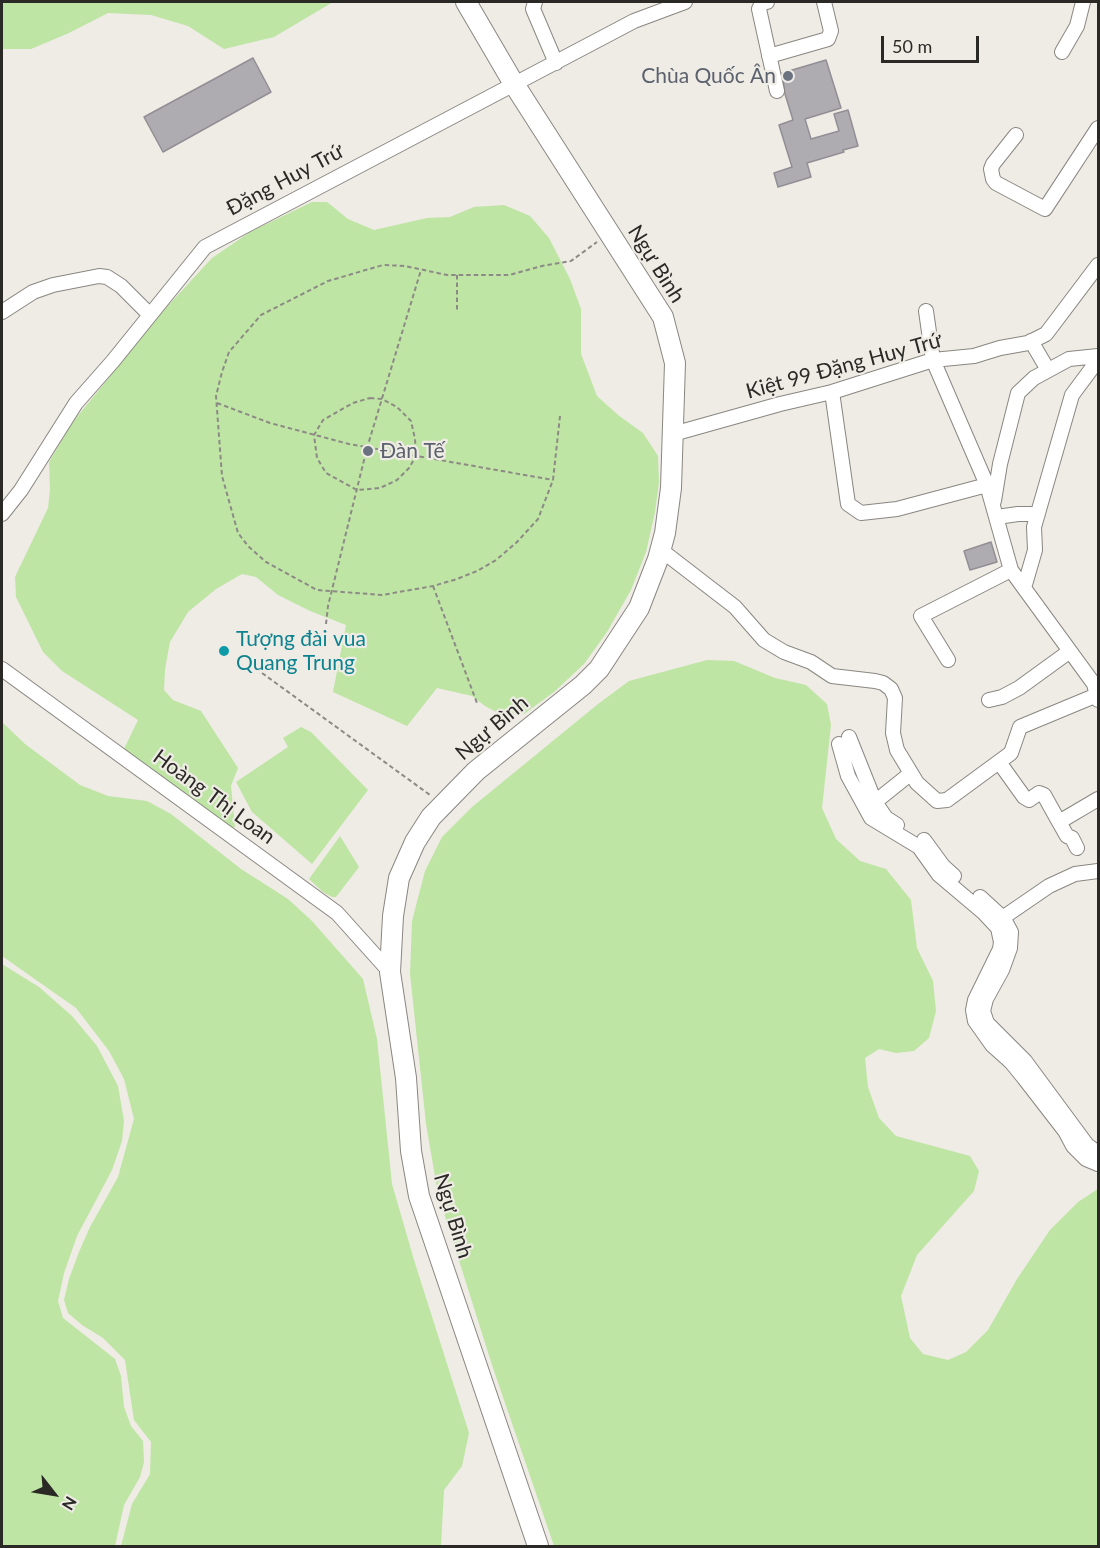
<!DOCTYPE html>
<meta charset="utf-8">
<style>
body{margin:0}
#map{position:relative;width:1100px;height:1548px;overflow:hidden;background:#efebe5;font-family:Lato,sans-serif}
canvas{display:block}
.frame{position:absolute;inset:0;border:3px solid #2a2926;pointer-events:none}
.north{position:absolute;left:24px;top:1464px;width:60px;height:60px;-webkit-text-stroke:4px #efebe5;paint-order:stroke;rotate:121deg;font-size:16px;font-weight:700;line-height:24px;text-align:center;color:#2a2926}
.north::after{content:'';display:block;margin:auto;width:21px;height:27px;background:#2a2926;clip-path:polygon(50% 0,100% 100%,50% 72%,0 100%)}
.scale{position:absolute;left:881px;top:36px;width:98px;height:27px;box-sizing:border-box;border:3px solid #2a2926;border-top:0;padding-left:8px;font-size:18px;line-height:21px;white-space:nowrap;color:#2a2926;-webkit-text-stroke:4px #efebe5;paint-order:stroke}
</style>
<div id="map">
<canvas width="1100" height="1548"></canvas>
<div class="frame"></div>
<div class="north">N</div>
<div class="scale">50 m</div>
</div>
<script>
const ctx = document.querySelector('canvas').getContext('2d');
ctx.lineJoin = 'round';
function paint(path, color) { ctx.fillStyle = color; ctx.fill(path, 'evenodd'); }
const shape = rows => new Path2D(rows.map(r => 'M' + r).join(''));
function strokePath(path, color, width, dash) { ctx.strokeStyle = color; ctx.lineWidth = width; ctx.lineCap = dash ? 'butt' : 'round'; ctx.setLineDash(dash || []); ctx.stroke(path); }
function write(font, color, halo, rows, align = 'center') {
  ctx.font = font + ' Lato,sans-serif'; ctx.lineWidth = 4.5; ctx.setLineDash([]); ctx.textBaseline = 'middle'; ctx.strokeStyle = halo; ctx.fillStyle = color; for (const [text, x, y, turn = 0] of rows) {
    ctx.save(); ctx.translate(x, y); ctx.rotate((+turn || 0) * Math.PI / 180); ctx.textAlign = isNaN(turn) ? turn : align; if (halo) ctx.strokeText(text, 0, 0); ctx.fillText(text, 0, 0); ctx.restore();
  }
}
paint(shape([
 [2,2,333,2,274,37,224,49,188,26,151,15,108,13,69,33,31,49,2,49],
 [312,202,327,202,348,219,374,230,427,218,450,217,474,207,504,205,530,216,549,238,570,279,581,309,581,354,597,396,618,415,643,433,658,456,659,482,655,512,646,552,631,590,607,632,584,664,554,692,524,714,502,715,485,706,472,696,437,688,407,726,333,692,346,625,310,611,278,595,256,577,242,574,216,589,188,612,170,642,165,669,164,690,173,700,201,711,238,768,231,786,235,827,230,829,123,751,138,720,62,671,43,652,16,597,15,577,48,508,50,489,49,462,72,423,164,310,212,258,250,232],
 [707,660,734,661,775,678,806,685,827,704,831,725,822,808,836,839,860,861,886,869,911,900,917,948,933,981,936,1011,929,1038,914,1051,896,1053,879,1049,865,1058,868,1087,879,1118,896,1136,970,1156,979,1171,974,1191,917,1255,901,1296,910,1338,923,1354,948,1360,966,1352,988,1330,1017,1279,1050,1230,1078,1202,1098,1189,1098,1546,554,1546,492,1365,438,1194,426,1124,410,974,412,921,425,871,442,837,472,807,598,704,629,681],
 [2,722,25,744,80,785,108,796,147,801,171,814,241,869,288,899,312,921,363,979,377,1039,392,1184,414,1260,469,1433,462,1466,444,1490,441,1546,121,1546,132,1504,150,1474,151,1442,134,1420,125,1360,103,1338,82,1325,68,1313,64,1300,69,1279,79,1252,90,1227,118,1177,134,1119,124,1079,109,1051,76,1008,2,956],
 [301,727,311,732,368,790,312,864,252,812,236,782,288,747,283,738],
 [340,836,359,867,336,897,332,897,323,892,309,879],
 [2,964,39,987,72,1016,97,1046,118,1086,124,1121,122,1141,112,1170,77,1236,64,1273,58,1301,63,1318,115,1359,121,1376,124,1407,131,1426,143,1441,144,1462,140,1477,124,1505,115,1546,2,1546]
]), '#bee5a4');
const building = shape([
 [253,58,271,92,163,152,144,117,253,58],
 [826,60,841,108,805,119,811,139,839,131,834,114,848,110,858,146,843,150,844,152,807,163,811,177,778,187,774,173,792,167,779,125,793,120,785,94,782,73,826,60],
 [991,542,997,562,970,570,964,551,991,542]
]);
paint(building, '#aeacb1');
strokePath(building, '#918f95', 1.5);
const minor = shape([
 [535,2,533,9,556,63],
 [767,2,762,3,759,9,777,91],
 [1062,52,1077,26,1083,2],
 [769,56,828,39,831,31,824,2],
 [1016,135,993,164,991,169,993,179,996,183,1045,209,1098,128],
 [926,311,933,360,987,485,1011,570,1024,588],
 [2,312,33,292,53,285,99,276,107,277,121,286,150,315],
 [1031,341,1048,370],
 [1098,360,1072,395,1034,527,1035,550,1024,588,1094,684,1098,700],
 [832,392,848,504,861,513,897,509,987,485],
 [673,434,780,404,832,392,933,360,974,356,1000,348,1028,343,1046,334,1098,265],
 [994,501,1000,464,1018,393,1034,378,1069,359,1098,356],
 [2,514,21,490,76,403,113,361,205,247,634,21,685,2],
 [997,517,1018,514,1038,514],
 [661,550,735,607,764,640,784,652,811,662,832,676,875,681,883,683,891,689,895,698,893,733,897,750,917,783,937,801,947,800,1011,753,1020,727,1097,695],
 [948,660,921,616,1011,570],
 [2,669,337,913,390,972],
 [989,700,1002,697,1019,688,1070,651],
 [849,737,875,802,870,807],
 [839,744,848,776,871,818,919,847,939,875,984,913,998,928,1001,942,1000,949,975,1000,973,1010,975,1021,992,1045,1011,1062,1024,1078,1065,1131,1073,1146,1086,1159,1098,1164],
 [999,762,1024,797,1029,800,1039,793,1044,795,1059,822,1098,799],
 [1059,822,1067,836,1072,838,1077,848],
 [897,825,886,818,875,802,910,774],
 [924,840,943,866,954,876],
 [980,897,1004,919,1011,932,1010,948,1002,970,986,999,983,1011,987,1023,1025,1061,1087,1145,1098,1153],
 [995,923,1049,886,1075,874,1098,871]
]);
const highway = shape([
 [466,2,514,84,663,317,675,363,671,488,665,533,658,559,639,608,599,669,583,685,476,771,431,817,415,842,399,878,393,916,390,972,406,1078,411,1151,419,1196,538,1546]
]);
strokePath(minor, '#8a8681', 16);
strokePath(highway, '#8a8681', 22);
strokePath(shape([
 [457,275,457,312],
 [370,398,382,399,397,407,411,421,415,439,416,456,409,468,397,480,380,488,357,490,326,473,317,458,314,435,323,420,353,403,370,398],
 [217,403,270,423,349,444,553,480],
 [560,416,553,480,538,519,517,542,496,560,477,571,457,579,433,586,382,595,317,590,266,562,248,546,238,533,222,476,216,396,222,372,229,352,261,315,328,281,383,265,405,266,447,275,509,275,542,266,571,261,597,242],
 [433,586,477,703],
 [326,624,328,606,367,448,421,270],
 [262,673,430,795]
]), '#8d8a86', 2, [4.5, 3]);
strokePath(minor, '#fff', 14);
strokePath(highway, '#fff', 20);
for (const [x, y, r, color] of [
 [788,76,6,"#6b7280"],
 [368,451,6,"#6b7280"],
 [224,651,6,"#0f9aa8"]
]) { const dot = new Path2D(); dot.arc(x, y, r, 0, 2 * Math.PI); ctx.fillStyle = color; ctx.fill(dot); strokePath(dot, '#efebe5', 2); }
write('21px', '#5b616d', '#efebe5', [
 ["Chùa Quốc Ân",776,76],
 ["Đàn Tế",380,451,"left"]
], 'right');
write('21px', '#2a2926', '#efebe5', [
 ["Đặng Huy Trứ",285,180,-28],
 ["Ngự Bình",656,264,58],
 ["Kiệt 99 Đặng Huy Trứ",844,366,-15],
 ["Ngự Bình",492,728,-40],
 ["Hoàng Thị Loan",214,797,36],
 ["Ngự Bình",453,1216,73]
]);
write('21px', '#0d838f', '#efebe5', [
 ["Tượng đài vua",236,639],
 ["Quang Trung",236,663]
], 'left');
</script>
